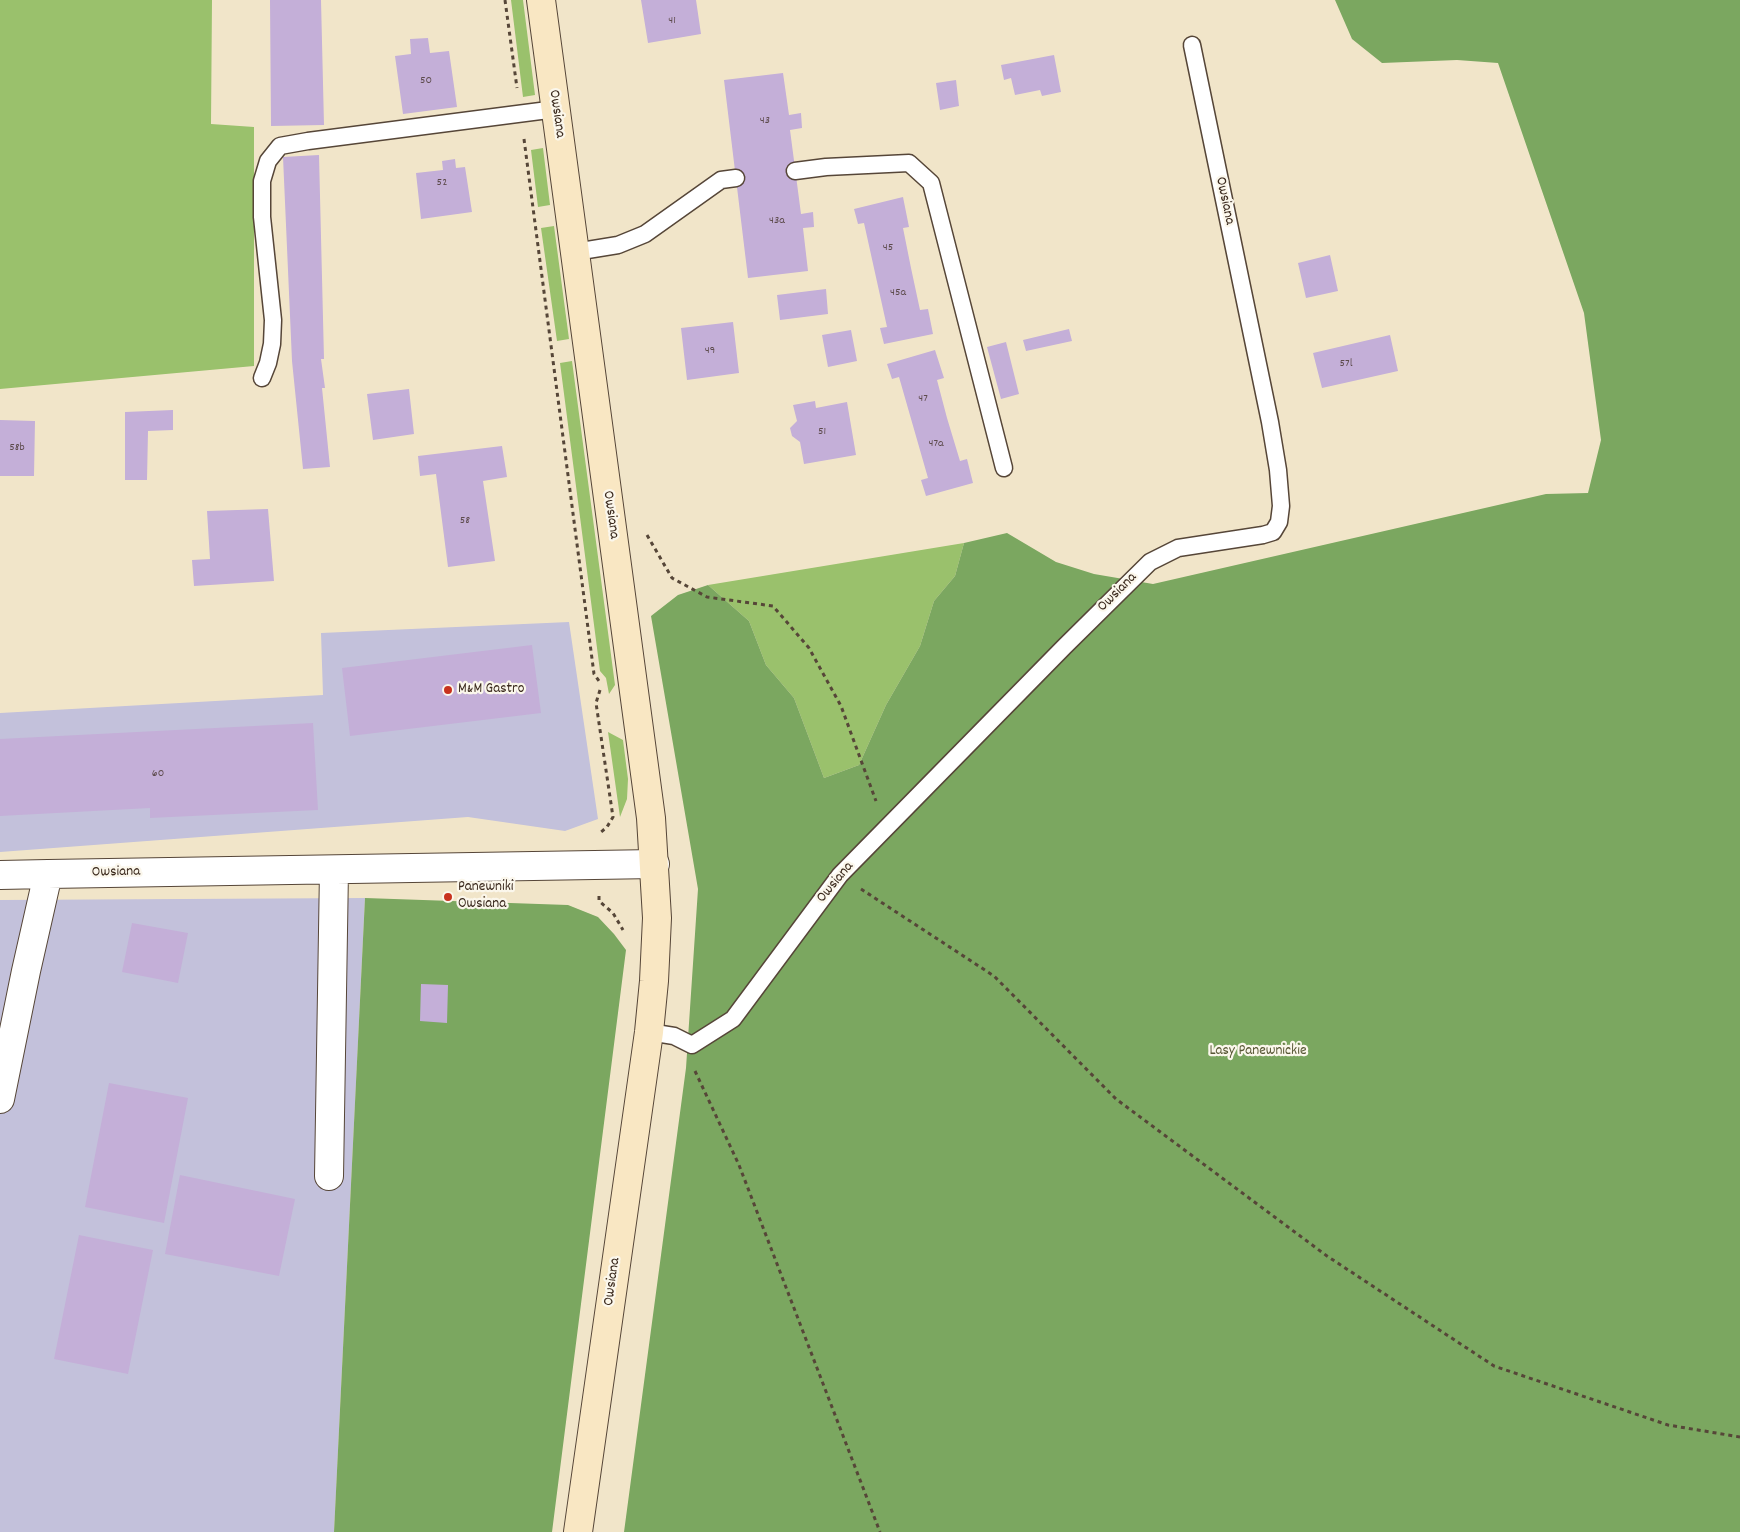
<!DOCTYPE html>
<style>
body{margin:0}
canvas{display:block;background:#f1e5c9}
</style>
<canvas width="1740" height="1532"></canvas>
<script>
const ctx = document.querySelector('canvas').getContext('2d');
ctx.lineJoin = 'round';
function paint(path, color) { ctx.fillStyle = color; ctx.fill(path, 'evenodd'); }
const shape = rows => new Path2D(rows.map(r => 'M' + r).join(''));
function strokePath(path, color, width, dash) { ctx.strokeStyle = color; ctx.lineWidth = width; ctx.lineCap = dash ? 'butt' : 'round'; ctx.setLineDash(dash || []); ctx.stroke(path); }
function write(font, color, halo, rows, align = 'center') {
  ctx.font = font + ' Dekko,sans-serif'; ctx.lineWidth = 4.5; ctx.setLineDash([]); ctx.textBaseline = 'middle'; ctx.strokeStyle = halo; ctx.fillStyle = color; for (const [text, x, y, turn = 0] of rows) {
    ctx.save(); ctx.translate(x, y); ctx.rotate((+turn || 0) * Math.PI / 180); ctx.textAlign = isNaN(turn) ? turn : align; if (halo) ctx.strokeText(text, 0, 0); ctx.fillText(text, 0, 0); ctx.restore();
  }
}
paint(shape([
 [569,622,598,819,565,831,468,817,0,852,0,713,323,695,321,633],
 [365,898,334,1532,0,1532,0,900]
]), '#c3c1db');
paint(shape([
 [0,0,212,0,211,124,254,127,254,366,0,389],
 [511,0,523,0,535,95,523,97],
 [543,148,550,205,538,207,531,150],
 [554,226,569,339,557,341,541,228],
 [572,361,615,685,609,694,606,678,600,671,560,363],
 [964,543,955,576,934,601,920,646,886,705,859,765,824,778,794,698,766,665,749,621,708,585],
 [608,732,623,740,628,779,627,799,620,817]
]), '#9ac16c');
paint(shape([
 [1335,0,1740,0,1740,1532,624,1532,686,1068,698,889,651,616,678,595,708,585,749,621,766,665,794,698,824,778,859,765,886,705,920,646,934,601,955,576,964,543,1007,533,1056,562,1094,574,1153,584,1546,494,1588,493,1601,440,1584,313,1498,63,1457,60,1382,63,1352,39],
 [365,898,568,905,598,917,614,934,626,950,552,1532,334,1532]
]), '#7ba760');
paint(shape([
 [270,0,321,0,324,125,271,126],
 [641,0,696,0,701,34,648,43],
 [428,38,430,53,449,51,457,107,403,114,395,56,411,54,410,39],
 [1054,55,1061,92,1042,96,1040,90,1015,95,1011,78,1004,80,1001,65],
 [783,73,789,115,801,113,802,128,790,130,801,214,813,212,814,227,803,228,808,271,748,278,724,80],
 [956,80,959,106,940,110,936,83],
 [319,155,324,359,321,359,325,388,322,388,330,467,303,469,292,361,283,157],
 [455,159,456,168,465,167,472,212,421,219,416,173,443,170,442,161],
 [903,197,909,227,903,228,911,268,920,310,928,309,933,334,884,344,880,328,887,327,864,223,858,224,854,209],
 [1330,255,1338,291,1306,298,1298,263],
 [826,289,828,314,780,320,777,295],
 [733,322,739,373,687,380,681,328],
 [1069,329,1072,341,1026,351,1023,340],
 [851,330,857,361,828,367,822,335],
 [1390,335,1398,371,1322,388,1313,353],
 [1006,342,1019,394,1001,399,987,347],
 [935,350,944,378,937,380,947,418,960,461,967,459,973,483,926,496,921,480,928,478,899,377,892,379,887,364],
 [409,389,414,434,373,440,367,394],
 [815,401,816,408,847,402,856,455,804,464,800,442,792,436,790,428,797,421,793,405],
 [173,410,173,430,148,431,147,480,125,480,125,412],
 [0,420,35,421,34,476,0,476],
 [502,446,507,477,483,481,495,561,448,567,436,474,420,476,418,456],
 [268,509,274,581,194,586,192,560,210,559,207,511],
 [532,645,541,713,350,736,342,668],
 [313,723,318,810,150,818,150,808,0,816,0,739],
 [132,923,188,933,178,983,122,972],
 [421,984,448,985,447,1023,420,1021],
 [109,1083,188,1098,164,1223,85,1207],
 [180,1175,295,1199,279,1276,165,1254],
 [79,1235,153,1250,128,1374,54,1359]
]), '#c4afd8');
const lane = shape([
 [795,171,826,167,909,163,931,183,1004,468],
 [575,252,618,245,645,234,721,180,736,178],
 [262,378,268,363,272,344,273,320,262,217,262,181,268,161,280,146,308,141,556,109],
 [649,1032,674,1036,692,1045,733,1019,840,875,1064,647,1150,562,1178,548,1263,535,1273,532,1279,522,1281,506,1278,470,1270,422,1192,45]
]);
const street = shape([
 [0,875,48,874],
 [0,1099,26,971,48,874,655,864],
 [329,1176,334,870]
]);
const secondary = shape([
 [541,0,651,818,657,918,654,981,649,1032,578,1532]
]);
strokePath(lane, '#564638', 19);
strokePath(street, '#564638', 30);
strokePath(secondary, '#564638', 30);
strokePath(shape([
 [505,0,517,88],
 [524,139,594,674,599,681],
 [647,535,672,578,707,597,773,606,809,648,841,706,876,801],
 [600,690,596,703,613,817,607,827,601,832],
 [861,889,994,976,1116,1099,1327,1256,1494,1366,1668,1425,1740,1437],
 [599,896,599,901,613,913,623,930],
 [695,1071,739,1165,880,1532]
]), '#564638', 3, [4, 4]);
strokePath(lane, '#fff', 16);
strokePath(street, '#fff', 28);
strokePath(secondary, '#f9e7c3', 28);
for (const [x, y, r, color] of [
 [448,690,5,"#c8321e"],
 [448,897,5,"#c8321e"]
]) { const dot = new Path2D(); dot.arc(x, y, r, 0, 2 * Math.PI); ctx.fillStyle = color; ctx.fill(dot); strokePath(dot, '#fbf7ec', 2); }
write('12px', '#5d4b4c', null, [
 ["41",672,21],
 ["50",426,81],
 ["43",765,121],
 ["52",442,183],
 ["43a",777,221],
 ["45",888,248],
 ["45a",898,293],
 ["49",710,351],
 ["57l",1346,364],
 ["47",923,399],
 ["51",822,432],
 ["47a",936,444],
 ["58b",17,448],
 ["58",465,521],
 ["60",158,774]
]);
write('15px', '#3b2a1e', '#fbf7ec', [
 ["Owsiana",556,114,82],
 ["Owsiana",1224,201,78],
 ["Owsiana",610,515,82],
 ["Owsiana",1118,593,-45],
 ["Owsiana",116,873,-1],
 ["Owsiana",836,883,-50],
 ["Owsiana",613,1282,-82]
]);
write('15px', '#3b2a1e', '#fbf7ec', [
 ["M&M Gastro",458,690],
 ["Panewniki",458,888],
 ["Owsiana",458,905]
], 'left');
write('15px', '#585735', '#fbf7ec', [
 ["Lasy Panewnickie",1258,1052]
]);
</script>
